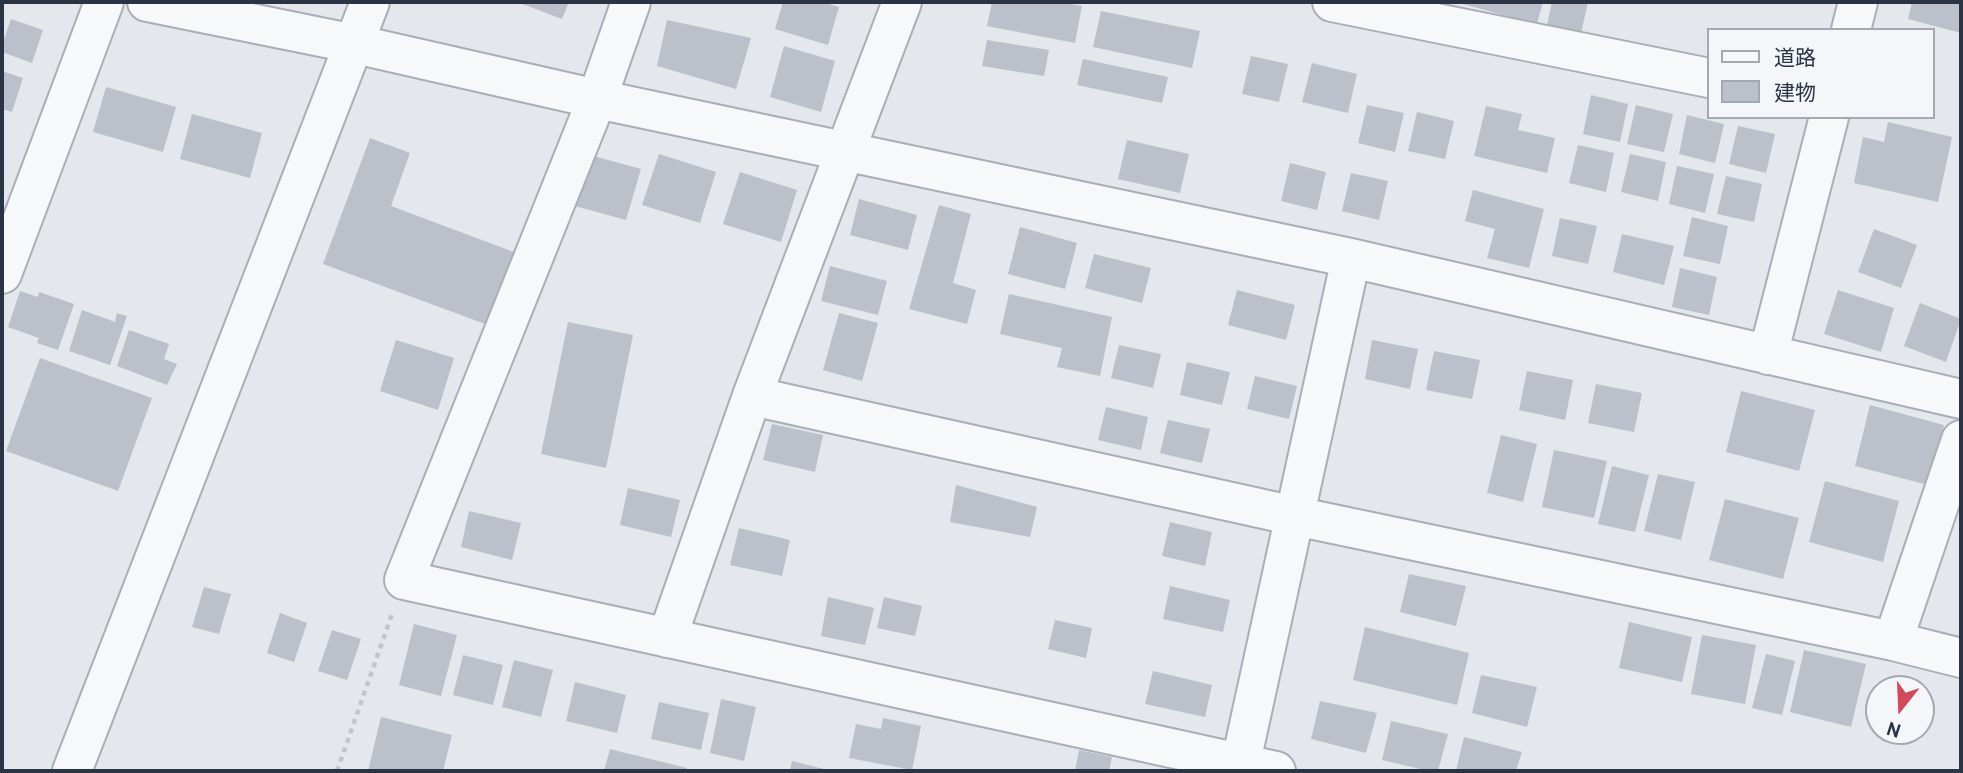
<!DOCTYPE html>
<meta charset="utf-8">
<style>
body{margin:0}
#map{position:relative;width:1963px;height:773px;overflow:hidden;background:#e4e7ec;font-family:Overpass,"Noto Sans JP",sans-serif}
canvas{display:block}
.frame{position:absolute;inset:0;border:4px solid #2b3445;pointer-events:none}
.legend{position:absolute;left:1707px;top:28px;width:228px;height:91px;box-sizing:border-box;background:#f4f6f9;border:2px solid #a4a8b1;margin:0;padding:9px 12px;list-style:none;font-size:21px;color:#2b3445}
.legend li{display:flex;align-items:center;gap:14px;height:35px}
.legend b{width:35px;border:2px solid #a4a8b1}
.north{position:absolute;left:1865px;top:675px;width:70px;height:70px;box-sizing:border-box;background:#f4f6f9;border:2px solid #a4a8b1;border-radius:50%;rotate:198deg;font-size:19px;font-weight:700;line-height:28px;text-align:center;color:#2b3445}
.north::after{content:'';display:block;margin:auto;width:24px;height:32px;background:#d1495b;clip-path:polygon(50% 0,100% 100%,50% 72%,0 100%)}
</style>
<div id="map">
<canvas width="1963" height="773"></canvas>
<div class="frame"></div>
<ul class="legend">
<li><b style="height:9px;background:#f7f8fa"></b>道路</li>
<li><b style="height:19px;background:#bbc0ca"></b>建物</li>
</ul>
<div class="north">N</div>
</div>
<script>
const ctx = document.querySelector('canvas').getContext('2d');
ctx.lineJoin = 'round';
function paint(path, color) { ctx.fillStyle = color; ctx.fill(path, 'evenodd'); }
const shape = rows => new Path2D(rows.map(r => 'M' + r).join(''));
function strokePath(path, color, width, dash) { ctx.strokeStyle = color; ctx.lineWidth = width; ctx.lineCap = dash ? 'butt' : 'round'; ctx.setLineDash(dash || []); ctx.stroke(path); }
paint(shape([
 [517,2,569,2,562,19],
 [783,2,822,2,839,7,828,45,775,29],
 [992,2,1060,2,1082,6,1075,43,987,26],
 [1455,2,1543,2,1537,24],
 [1552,2,1588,2,1580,38,1546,30],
 [1912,2,1961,2,1961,33,1908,19],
 [1101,11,1200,31,1192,68,1093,47],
 [11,19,43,30,32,63,2,52,2,45],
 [667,20,751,38,736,89,657,66],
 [987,40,1049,50,1044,76,982,66],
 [784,46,835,61,821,112,770,97],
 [1251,56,1288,64,1279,102,1242,94],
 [1083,59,1168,77,1162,103,1077,85],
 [1312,63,1357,74,1348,113,1302,102],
 [2,71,23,78,12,112,2,109],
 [106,87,176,107,163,152,93,132],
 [1591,95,1628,104,1620,142,1583,134],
 [1367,105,1404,113,1395,152,1358,143],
 [1636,105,1673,114,1664,152,1627,144],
 [1486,106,1522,114,1518,130,1555,138,1547,173,1474,156],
 [1417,112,1454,121,1445,159,1408,151],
 [192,114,262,133,250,178,180,159],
 [1687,115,1724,124,1715,163,1679,154],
 [1888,122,1952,137,1938,202,1854,183,1863,137,1884,142],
 [1738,126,1775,134,1766,173,1729,164],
 [370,138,410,153,391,206,514,252,488,325,323,264],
 [1127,140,1189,154,1180,193,1118,179],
 [1578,145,1614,153,1606,192,1569,183],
 [659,154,716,172,700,223,642,205],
 [1630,154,1666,162,1658,201,1621,192],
 [590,155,641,169,626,220,575,206],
 [1290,163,1326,172,1317,210,1281,201],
 [1677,166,1714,174,1705,213,1669,204],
 [740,172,797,190,781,242,723,224],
 [1351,173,1388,181,1379,220,1342,211],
 [1726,176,1762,184,1754,222,1717,214],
 [1473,190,1544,209,1529,268,1487,258,1495,229,1465,221],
 [859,199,917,215,908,250,850,235],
 [939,205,971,214,953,283,976,290,967,324,909,309],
 [1692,217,1728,226,1720,264,1683,256],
 [1560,218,1597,226,1588,264,1552,256],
 [1020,227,1077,243,1065,289,1008,274],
 [1874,229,1917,245,1901,288,1858,272],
 [1622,234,1674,246,1664,285,1613,272],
 [1094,254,1151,268,1142,303,1085,288],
 [830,266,887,281,878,315,821,301],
 [1680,268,1717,277,1709,315,1672,307],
 [1237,290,1295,305,1286,340,1228,325],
 [1838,290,1894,308,1881,352,1824,334],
 [20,291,38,297,39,292,74,304,58,350,37,343,39,338,8,327],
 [1009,294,1112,317,1100,376,1057,367,1062,348,1000,334],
 [1920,303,1961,319,1946,362,1904,346],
 [82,310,115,322,117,313,127,316,110,365,69,351],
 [839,313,878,323,862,381,823,370],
 [568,322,633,335,606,468,541,454],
 [129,330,169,344,164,359,177,364,167,385,117,366],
 [396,340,454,358,438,410,380,391],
 [1372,340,1418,349,1410,389,1365,379],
 [1119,345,1161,354,1153,388,1111,378],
 [1434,351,1480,360,1472,399,1426,390],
 [40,358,152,398,118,491,6,451],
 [1187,362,1230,372,1222,405,1180,395],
 [1527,371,1573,380,1565,420,1519,410],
 [1255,376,1297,386,1289,419,1247,409],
 [1596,384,1642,393,1634,432,1588,423],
 [1741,391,1815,410,1799,471,1726,452],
 [1870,405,1944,425,1928,485,1855,466],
 [1106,407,1148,417,1141,450,1098,440],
 [1168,420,1210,429,1202,463,1160,453],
 [772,424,823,435,815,472,763,460],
 [1501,435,1537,444,1523,502,1487,493],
 [1554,450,1607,461,1594,518,1542,507],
 [1612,466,1649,475,1635,532,1598,524],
 [1658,474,1695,482,1681,540,1644,531],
 [1825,481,1899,501,1883,562,1809,542],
 [956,485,1037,507,1030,537,950,522],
 [628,488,680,500,671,537,620,525],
 [1725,499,1799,518,1783,579,1709,560],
 [469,511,521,523,512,560,461,547],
 [1170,522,1212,532,1205,566,1162,556],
 [739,528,790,540,782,576,730,565],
 [1409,574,1466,586,1456,626,1400,612],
 [1170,586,1230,600,1223,632,1163,619],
 [204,587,231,594,219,634,192,627],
 [828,597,874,608,865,645,821,636],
 [884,597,922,606,915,636,877,628],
 [280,613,307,623,294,662,267,653],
 [1055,620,1092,628,1086,658,1048,649],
 [1629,622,1692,637,1682,682,1619,668],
 [414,624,457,635,441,696,399,685],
 [1365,627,1469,653,1457,705,1353,680],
 [332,630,361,639,347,680,318,671],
 [1702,635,1756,645,1745,704,1691,694],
 [1804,650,1866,664,1851,727,1790,712],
 [1766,654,1795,661,1782,715,1752,708],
 [463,655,503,665,493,705,453,695],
 [514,660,553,670,541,717,502,707],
 [1153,671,1212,685,1205,717,1145,704],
 [1481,675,1537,687,1527,727,1472,713],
 [575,682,626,695,617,733,566,721],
 [721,699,756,707,744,761,710,753],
 [1320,701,1377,713,1366,753,1311,739],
 [659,702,709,713,701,750,651,739],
 [381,717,452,735,443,771,368,771],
 [883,718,921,726,912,770,849,758,856,724,881,729],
 [1391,721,1448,734,1438,771,1429,771,1382,760],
 [1464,737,1522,752,1516,771,1456,771],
 [610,749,687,768,686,771,604,771],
 [1079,750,1112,757,1109,771,1075,771],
 [792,761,828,770,828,771,790,771]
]), '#bbc0ca');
const minor = shape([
 [147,2,355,44,597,99,1351,258,1961,399],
 [631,2,597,99,404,580,1276,771],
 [1332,2,1709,78],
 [1851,30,1858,2],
 [2,274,104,2],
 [1768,355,1829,117],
 [752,396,1295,516,1893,641,1961,658],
 [667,638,752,396,902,2],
 [1893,641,1961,440],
 [72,771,370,2],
 [1239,771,1351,258]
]);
strokePath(minor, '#a9aeb7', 42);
strokePath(shape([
 [337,771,392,614]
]), '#c2c5cb', 4.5, [5, 5]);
strokePath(minor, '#f7f8fa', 38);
</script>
